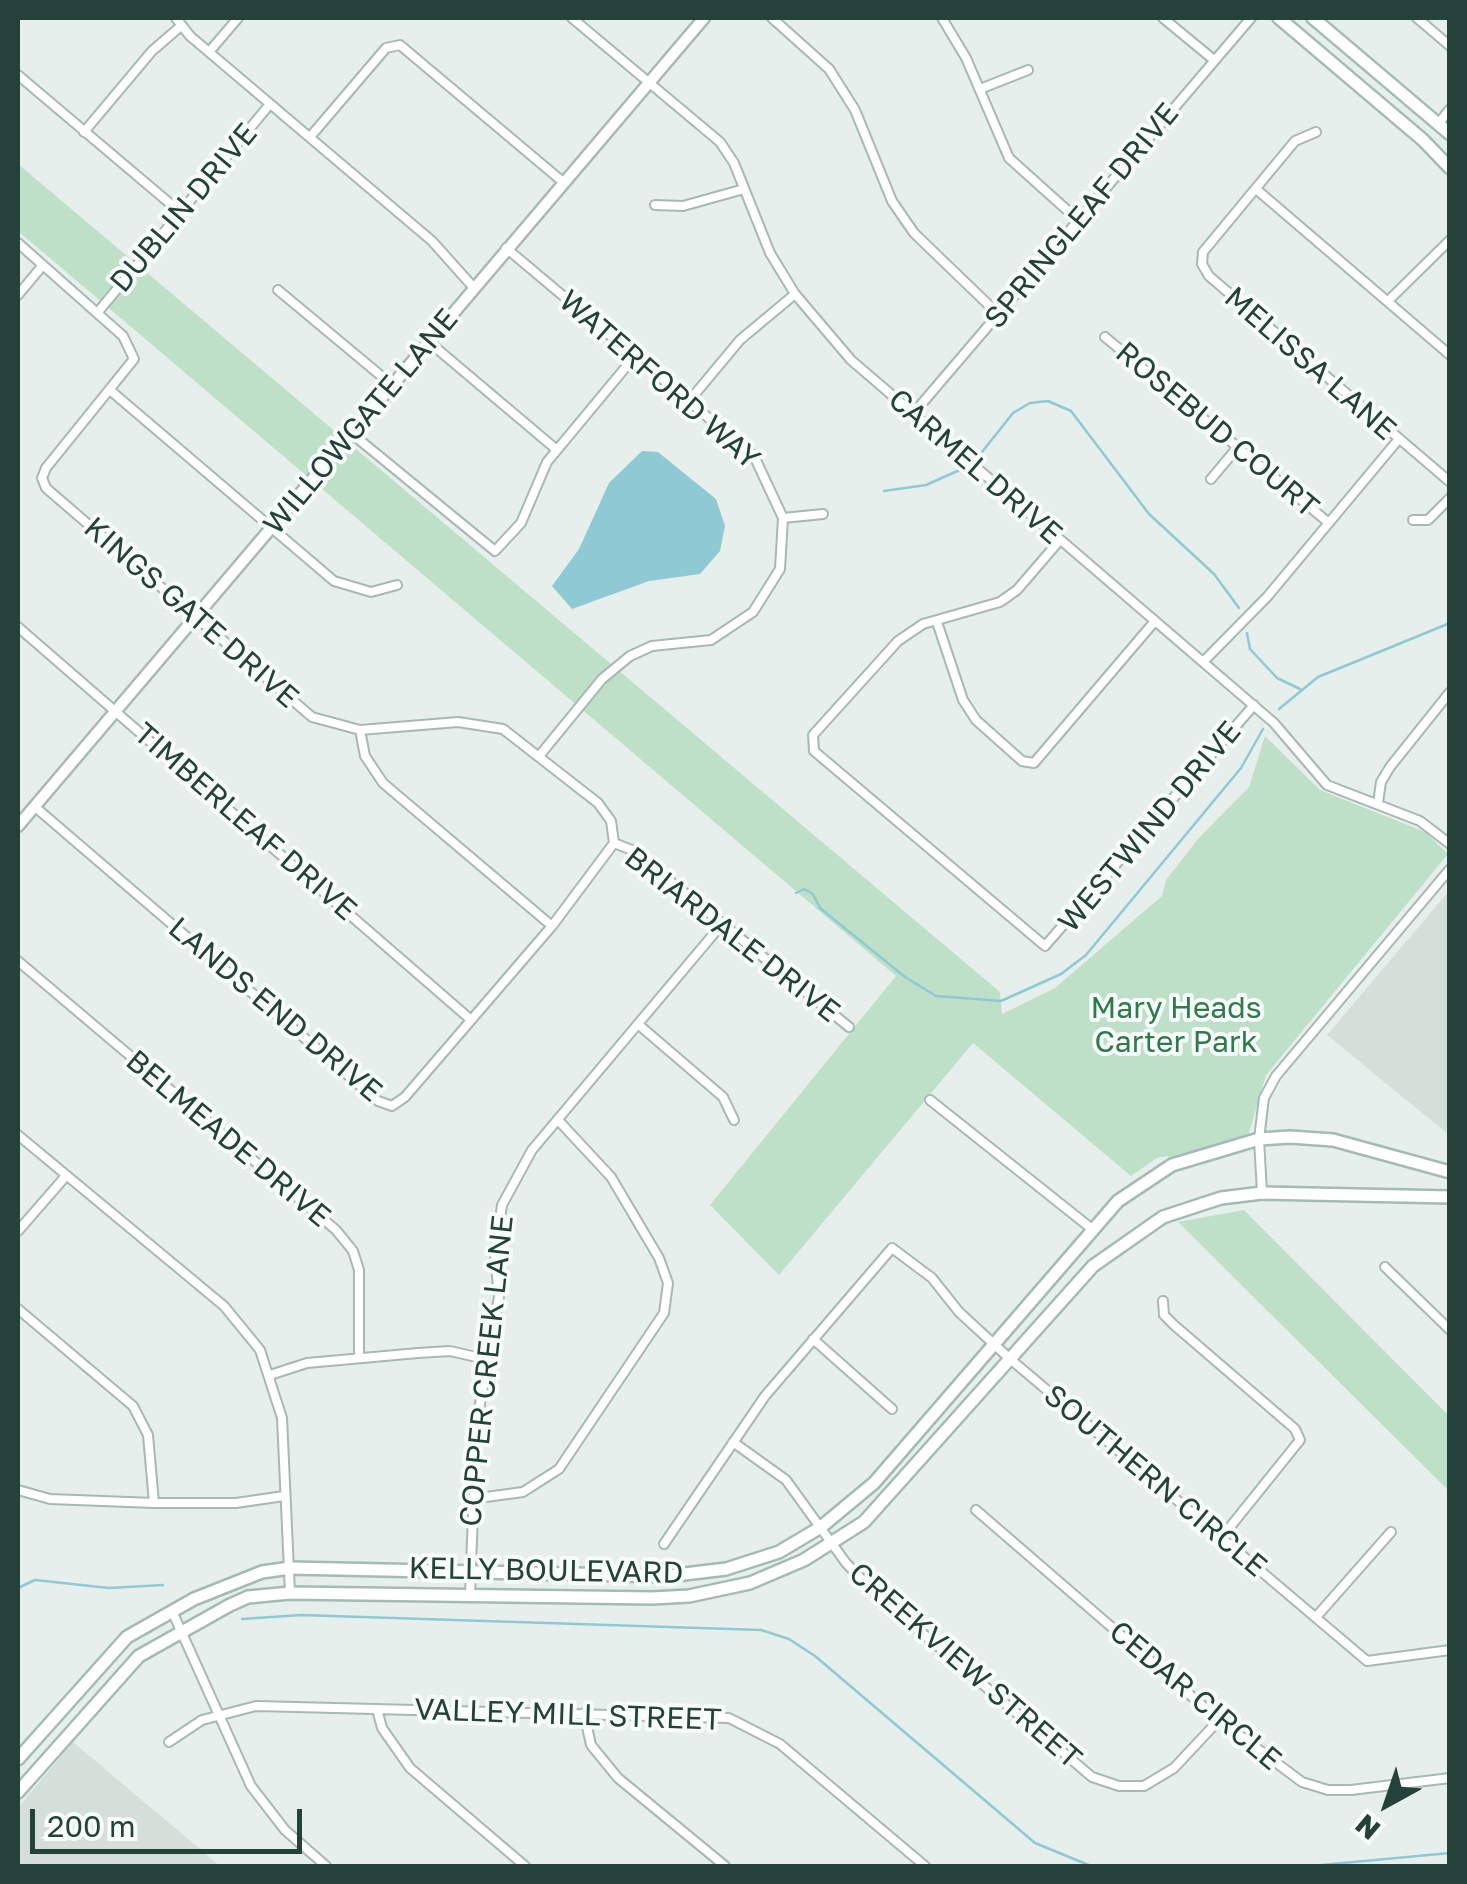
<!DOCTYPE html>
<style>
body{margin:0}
#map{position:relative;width:1467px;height:1884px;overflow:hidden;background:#e6efeb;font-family:"Golos Text",sans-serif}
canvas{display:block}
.frame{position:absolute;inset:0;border:20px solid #24423a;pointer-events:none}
.north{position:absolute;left:1337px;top:1754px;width:100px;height:100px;-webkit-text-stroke:8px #f7fbf9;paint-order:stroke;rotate:220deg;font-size:28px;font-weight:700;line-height:40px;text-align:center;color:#24423a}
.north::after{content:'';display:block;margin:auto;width:35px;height:45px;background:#24423a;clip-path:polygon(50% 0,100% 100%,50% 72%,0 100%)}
.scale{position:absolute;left:30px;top:1809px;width:272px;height:45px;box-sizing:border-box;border:5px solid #24423a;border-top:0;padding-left:12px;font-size:30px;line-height:35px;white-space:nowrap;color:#24423a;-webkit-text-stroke:8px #f7fbf9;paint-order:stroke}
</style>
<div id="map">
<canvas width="1467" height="1884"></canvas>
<div class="frame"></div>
<div class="north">N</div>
<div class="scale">200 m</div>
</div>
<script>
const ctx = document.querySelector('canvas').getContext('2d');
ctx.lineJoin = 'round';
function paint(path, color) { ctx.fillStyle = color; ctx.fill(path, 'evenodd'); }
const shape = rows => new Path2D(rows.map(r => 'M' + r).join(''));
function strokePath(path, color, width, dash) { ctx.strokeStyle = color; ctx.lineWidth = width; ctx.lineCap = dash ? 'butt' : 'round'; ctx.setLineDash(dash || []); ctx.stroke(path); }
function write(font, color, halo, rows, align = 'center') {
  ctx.font = font + ' "Golos Text",sans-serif'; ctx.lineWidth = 8; ctx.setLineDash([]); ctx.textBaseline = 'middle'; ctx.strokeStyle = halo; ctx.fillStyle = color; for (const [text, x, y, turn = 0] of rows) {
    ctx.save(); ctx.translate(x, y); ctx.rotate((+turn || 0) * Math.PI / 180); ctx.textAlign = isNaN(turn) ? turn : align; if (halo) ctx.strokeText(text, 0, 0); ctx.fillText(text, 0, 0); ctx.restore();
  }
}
paint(shape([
 [1449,891,1449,1135,1327,1035],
 [73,1742,220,1866,18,1866,18,1808]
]), '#d4dfda');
paint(shape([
 [18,164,1000,992,1002,1014,1055,988,1162,896,1166,880,1198,839,1249,787,1265,736,1320,790,1425,832,1448,854,1266,1075,1248,1136,1174,1161,1167,1156,1157,1158,1131,1176,973,1043,779,1275,710,1205,896,976,18,231],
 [1244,1210,1449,1416,1449,1491,1178,1222]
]), '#bfe0c8');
paint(shape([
 [642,451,658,452,716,499,725,526,720,551,700,574,649,581,572,609,552,586,579,549,609,483]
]), '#8ec9d4');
strokePath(shape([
 [982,452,1013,413,1030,403,1048,401,1071,411,1149,514,1214,574,1239,608],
 [884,491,926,485,962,469],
 [1247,633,1250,649,1277,678,1300,689],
 [1279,709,1318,677,1450,623],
 [796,893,804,889,813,894,820,908,905,977,936,996,1001,1001,1061,974,1086,955,1241,768,1263,729],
 [18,1588,35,1580,109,1588,163,1585],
 [242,1619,301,1615,761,1630,789,1639,815,1656,1035,1843,1091,1866],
 [1311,1866,1450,1853]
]), '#8ec9d4', 2.5);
const minor = shape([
 [176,18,190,36,432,241,474,288],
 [572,18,720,142,734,163,770,253,795,294,851,360,1274,723,1327,785,1420,821,1450,844],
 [772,18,829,69,855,110,892,201,914,233,998,314],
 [942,18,966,58,1009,158,1078,220],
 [1163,18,1214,60],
 [1417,18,1450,46],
 [209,52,238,18],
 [18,75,180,212],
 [980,89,1028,70],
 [1439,123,1450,109],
 [84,132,152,51,181,26],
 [1316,132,1295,141,1203,252,1202,264,1209,276,1450,482],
 [310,137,386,48,400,45,563,182],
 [1256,189,1450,355],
 [655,205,683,206,744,189],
 [18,243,123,336,134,359,46,468,42,478,46,488,312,717,360,730,458,722,503,729,598,803,611,821,614,843],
 [506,248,754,456,783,518,780,569,753,612,711,640,652,646,630,656,602,679,540,755],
 [278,290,392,385],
 [18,295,43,265],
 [1388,301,1450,240],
 [98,312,270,104],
 [1105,337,1329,523],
 [429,342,557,450],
 [111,391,334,581,371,592,397,585],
 [690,400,740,340,795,294],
 [913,414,1251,18],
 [351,433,495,551,521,523,547,462,635,356],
 [1211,479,1237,448],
 [783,518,823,514],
 [1413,520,1428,520,1450,498],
 [1060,540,1017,590,1000,602,923,624,898,641,813,735,814,751,1045,946,1254,705],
 [937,622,963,700,976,720,1022,761,1034,763,1155,621],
 [18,627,470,1019],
 [1203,662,1267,597,1398,440],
 [360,730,365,756,383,783,552,926],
 [1378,803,1381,782,1390,767,1450,692],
 [34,806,378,1101,392,1106,405,1097,552,926,614,843],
 [614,843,632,850,849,1027],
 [18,961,336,1230,353,1251,359,1270,359,1358],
 [639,1025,723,1097,734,1120],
 [930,1100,1092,1229],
 [18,1135,224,1306,260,1350,282,1418,290,1593],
 [1262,1193,1259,1139,1264,1098,1276,1076,1450,869],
 [18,1231,65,1177],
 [1385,1267,1450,1330],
 [1163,1301,1164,1315,1174,1325,1295,1429,1300,1440,1222,1537],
 [18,1309,133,1406,148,1435,154,1503],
 [813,1339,892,1409],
 [270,1375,307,1363,418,1353,450,1351,485,1359],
 [733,1442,786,1480,846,1563,875,1593,1092,1777,1119,1786,1144,1786,1174,1768,1219,1720],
 [18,1490,50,1499,154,1503,236,1503,284,1496],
 [471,1499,523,1492,559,1469,664,1313,668,1283,659,1258,611,1177,558,1120],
 [976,1510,1219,1720,1302,1782,1328,1790,1351,1790,1450,1778],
 [664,1544,765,1396,892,1248,932,1278,959,1312,1009,1358,1367,1661,1450,1650],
 [470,1596,476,1426,499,1297,495,1255,502,1205,532,1150,722,924],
 [172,1611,251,1786,285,1830,326,1866],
 [1316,1617,1391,1532],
 [377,1709,382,1728,410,1768,525,1866],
 [584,1713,591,1745,618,1778,725,1866],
 [169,1742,202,1720,256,1706,729,1718,780,1744,925,1866]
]);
const tertiary = shape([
 [18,826,704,18]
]);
const secondary = shape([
 [1279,18,1423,140,1450,168],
 [1313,18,1450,134],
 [18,1759,127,1637,194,1599,262,1572,290,1568,668,1576,726,1569,779,1552,821,1527,874,1483,1118,1201,1172,1165,1259,1139,1290,1137,1333,1140,1450,1172],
 [18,1792,139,1656,230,1605,248,1597,290,1593,652,1598,689,1596,750,1583,804,1560,864,1522,1093,1266,1163,1217,1221,1198,1262,1193,1450,1197]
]);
strokePath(minor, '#a8b8b2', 12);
strokePath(tertiary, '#a8b8b2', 15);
strokePath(secondary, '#a4bbb3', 16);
strokePath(minor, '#fff', 8);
strokePath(tertiary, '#fff', 10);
strokePath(secondary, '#fff', 11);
write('30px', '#24423a', '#f7fbf9', [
 ["DUBLIN DRIVE",184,208,-50],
 ["SPRINGLEAF DRIVE",1082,216,-50],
 ["MELISSA LANE",1310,364,41],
 ["WATERFORD WAY",659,380,41],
 ["WILLOWGATE LANE",361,422,-50],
 ["ROSEBUD COURT",1217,430,40],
 ["CARMEL DRIVE",975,467,41],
 ["KINGS GATE DRIVE",191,613,41],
 ["TIMBERLEAF DRIVE",245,822,41],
 ["WESTWIND DRIVE",1150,827,-50],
 ["BRIARDALE DRIVE",732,935,38],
 ["LANDS END DRIVE",275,1010,40],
 ["BELMEADE DRIVE",228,1139,40],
 ["COPPER CREEK LANE",487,1371,-84],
 ["SOUTHERN CIRCLE",1155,1481,40],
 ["KELLY BOULEVARD",546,1571,1],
 ["CREEKVIEW STREET",965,1666,41],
 ["CEDAR CIRCLE",1195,1696,40],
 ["VALLEY MILL STREET",568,1715,2]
]);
write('30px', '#2d7a4b', '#f7fbf9', [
 ["Mary Heads",1176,1008],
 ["Carter Park",1176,1042]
]);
</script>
